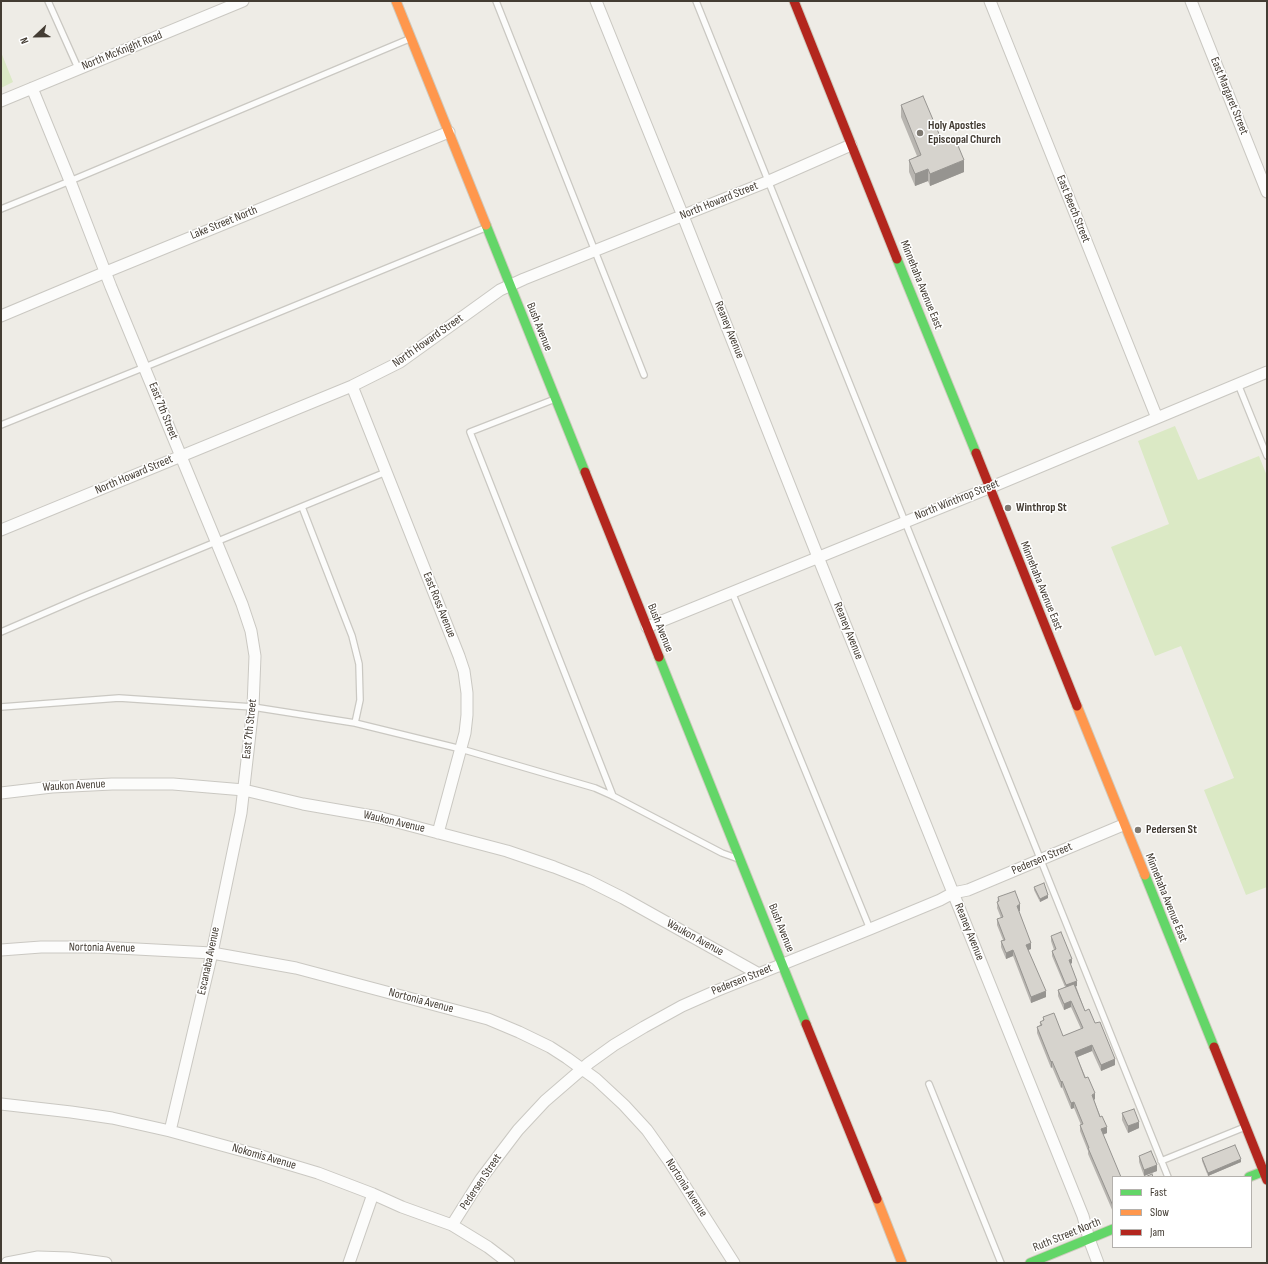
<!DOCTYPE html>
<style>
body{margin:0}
#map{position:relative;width:1268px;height:1264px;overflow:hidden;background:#eeece6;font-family:"Sofia Sans Condensed",sans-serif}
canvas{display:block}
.frame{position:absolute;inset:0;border:2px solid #433c33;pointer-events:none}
.legend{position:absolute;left:1112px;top:1176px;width:140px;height:72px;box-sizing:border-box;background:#fff;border:1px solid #b4b1ad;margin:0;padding:5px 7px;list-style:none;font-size:12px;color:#433c33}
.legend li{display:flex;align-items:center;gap:8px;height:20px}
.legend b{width:20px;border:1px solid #b4b1ad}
.north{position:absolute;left:16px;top:16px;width:40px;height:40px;-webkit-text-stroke:3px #fff;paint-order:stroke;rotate:248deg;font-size:11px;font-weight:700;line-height:16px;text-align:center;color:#433c33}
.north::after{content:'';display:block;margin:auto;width:14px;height:18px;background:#433c33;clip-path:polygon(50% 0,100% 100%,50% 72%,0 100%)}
</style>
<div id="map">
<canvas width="1268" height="1264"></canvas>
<div class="frame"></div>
<ul class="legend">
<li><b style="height:5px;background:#63d668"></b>Fast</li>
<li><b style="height:5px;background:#ff974d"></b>Slow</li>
<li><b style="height:5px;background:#b3261e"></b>Jam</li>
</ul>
<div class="north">N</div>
</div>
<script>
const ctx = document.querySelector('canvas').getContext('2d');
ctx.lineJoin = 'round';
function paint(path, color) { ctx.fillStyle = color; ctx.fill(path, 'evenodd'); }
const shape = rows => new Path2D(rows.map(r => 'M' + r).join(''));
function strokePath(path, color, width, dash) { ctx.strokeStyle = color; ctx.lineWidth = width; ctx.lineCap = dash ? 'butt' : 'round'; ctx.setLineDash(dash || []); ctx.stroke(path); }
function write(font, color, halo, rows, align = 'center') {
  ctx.font = font + ' "Sofia Sans Condensed",sans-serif'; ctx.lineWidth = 3; ctx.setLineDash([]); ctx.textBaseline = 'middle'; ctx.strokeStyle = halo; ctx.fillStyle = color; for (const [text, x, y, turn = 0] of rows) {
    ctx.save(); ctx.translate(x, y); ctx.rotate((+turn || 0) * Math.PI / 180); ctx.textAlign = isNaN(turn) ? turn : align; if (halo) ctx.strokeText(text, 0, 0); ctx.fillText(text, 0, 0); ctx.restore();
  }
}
paint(shape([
 [1,52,13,82,1,88],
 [1175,426,1198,480,1259,456,1267,476,1267,887,1246,895,1204,790,1234,778,1181,646,1155,656,1111,547,1169,524,1138,441]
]), '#dbe9c5');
const lane = shape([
 [48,1,78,68],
 [496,1,644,375],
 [696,1,1168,1177],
 [1,209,70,181,409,39],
 [1238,384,1267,456],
 [555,399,470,432,613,796],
 [1,425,145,367,485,228],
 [302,507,352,636,359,664,360,700,355,723],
 [732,592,870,929],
 [1,632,82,597,386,472],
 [1,707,119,698,253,707,355,723,461,749,595,788,613,796,722,853,736,858],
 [929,1084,1001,1263],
 [1161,1161,1245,1127]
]);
const street = shape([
 [596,1,683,216,818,557,1083,1216,1089,1239,1098,1263],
 [990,1,1157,418],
 [1191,1,1267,192],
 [32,88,70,181,111,287,242,604,251,631,255,656,253,707,241,813,212,953,170,1131],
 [1,101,243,1],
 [1,316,106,272,449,132],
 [352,386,459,656,464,671,467,693,467,715,465,733,438,833],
 [1,530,352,386,400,362,500,290,524,279,769,181,851,145],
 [647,627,989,488,1267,372],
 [1,793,52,787,112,784,173,784,244,790,303,804,378,817,507,851,554,867,587,880,623,898,759,974],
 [1,950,41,947,99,947,212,953,296,968,488,1019,519,1032,550,1047,567,1058,596,1079,624,1105,647,1130,669,1161,734,1263],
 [1,1104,71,1112,112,1118,170,1131,258,1155,318,1173,373,1194,402,1207,452,1225,488,1247,509,1263],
 [452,1225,481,1179,499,1155,518,1130,545,1101,589,1063,614,1045,644,1027,682,1006,716,991,870,929,940,900,953,893,968,890,1123,825],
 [7,1263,38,1257,69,1258,106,1263],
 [349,1263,373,1194]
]);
const fast = shape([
 [486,225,585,472],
 [897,259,976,453],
 [659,657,806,1024],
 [1145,875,1214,1047],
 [1249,1177,1267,1170],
 [1030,1263,1113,1229]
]);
const slow = shape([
 [396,1,486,225],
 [1077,706,1145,875],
 [877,1199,902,1263]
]);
const jam = shape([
 [794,1,897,259],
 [976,453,1077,706],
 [585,472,659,657],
 [806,1024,877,1199],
 [1214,1047,1267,1180]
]);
strokePath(lane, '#cac8c2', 8);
strokePath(street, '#cac8c2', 13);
strokePath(fast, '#cfcabe', 11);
strokePath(slow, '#cfcabe', 11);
strokePath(jam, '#cfcabe', 11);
strokePath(lane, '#fcfcfb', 5.5);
strokePath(street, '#fcfcfb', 11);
strokePath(fast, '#63d668', 9);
strokePath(slow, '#ff974d', 9);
strokePath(jam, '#b3261e', 9);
paint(shape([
 [901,105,942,141,964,172,930,186,928,181,915,186,909,172,909,160,917,156,901,117],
 [1034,887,1048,898,1040,902,1034,890],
 [998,897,1020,911,1019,911,1031,949,1028,950,1046,997,1031,1003,1013,956,1006,959,1001,947,1001,941,1003,940,997,925,997,919,1001,918,997,908],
 [1051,936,1072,963,1070,964,1077,986,1076,986,1085,1011,1095,1023,1115,1065,1101,1071,1092,1051,1077,1057,1095,1099,1094,1100,1107,1133,1103,1135,1113,1177,1113,1212,1088,1154,1088,1151,1080,1131,1080,1125,1081,1125,1074,1108,1071,1109,1062,1087,1061,1088,1052,1067,1051,1068,1037,1033,1037,1027,1040,1025,1040,1022,1043,1021,1043,1017,1063,1036,1081,1029,1071,1007,1064,1010,1058,996,1058,990,1065,987,1052,956,1052,951,1054,950,1051,941],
 [1122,1113,1139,1128,1128,1133,1122,1120],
 [1139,1156,1157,1171,1144,1176,1139,1162],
 [1202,1158,1241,1162,1208,1176,1202,1161]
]), '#b8b5b0');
paint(shape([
 [964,160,964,172,930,186,930,174],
 [928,169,928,181,915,186,915,174],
 [1048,895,1048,898,1040,902,1040,899],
 [1020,904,1020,911,1017,912,1017,906],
 [1031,943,1031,949,1026,951,1026,945],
 [1013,950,1013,956,1006,959,1006,953],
 [1072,959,1072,963,1069,965,1069,960],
 [1077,981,1077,986,1066,990,1066,985],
 [1046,991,1046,997,1031,1003,1031,997],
 [1071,1001,1071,1007,1064,1010,1064,1004],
 [1092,1045,1092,1051,1075,1058,1075,1052],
 [1115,1059,1115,1065,1101,1071,1101,1065],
 [1052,1061,1052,1067,1051,1068,1051,1062],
 [1062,1081,1062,1087,1061,1088,1061,1082],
 [1095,1093,1095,1099,1092,1101,1092,1095],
 [1074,1102,1074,1108,1071,1109,1071,1103],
 [1139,1122,1139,1128,1128,1133,1128,1126],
 [1107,1127,1107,1133,1101,1135,1101,1129],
 [1241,1159,1241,1162,1208,1176,1208,1173],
 [1157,1165,1157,1171,1144,1176,1144,1170]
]), '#969490');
const building = shape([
 [923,96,942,141,954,136,964,160,930,174,928,169,915,174,909,160,921,155,901,105,923,96],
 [1044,883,1048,895,1040,899,1034,887,1044,883],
 [1015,891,1020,904,1017,906,1031,943,1026,945,1046,991,1031,997,1013,950,1006,953,1001,941,1005,940,997,919,1003,917,997,902,999,901,998,897,1015,891],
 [1061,932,1072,959,1069,960,1077,981,1066,985,1052,951,1056,949,1051,936,1061,932],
 [1074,984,1085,1011,1089,1009,1095,1023,1100,1022,1115,1059,1101,1065,1092,1045,1075,1052,1085,1078,1088,1077,1095,1093,1092,1095,1100,1117,1102,1116,1107,1127,1101,1129,1121,1177,1113,1177,1113,1206,1088,1148,1089,1148,1080,1125,1083,1124,1074,1102,1071,1103,1062,1081,1061,1082,1052,1061,1051,1062,1037,1027,1042,1025,1040,1022,1044,1020,1043,1017,1054,1013,1063,1036,1083,1028,1071,1001,1064,1004,1058,990,1074,984],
 [1134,1109,1139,1122,1128,1126,1122,1113,1134,1109],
 [1235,1145,1241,1159,1208,1173,1202,1158,1235,1145],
 [1151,1151,1157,1165,1144,1170,1139,1156,1151,1151],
 [1152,1174,1153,1177,1145,1177,1152,1174]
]);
paint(building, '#d6d3cd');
strokePath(building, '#969490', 1);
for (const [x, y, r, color] of [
 [920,133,4,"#7f7a72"],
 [1008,508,4,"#7f7a72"],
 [1138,830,4,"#7f7a72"]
]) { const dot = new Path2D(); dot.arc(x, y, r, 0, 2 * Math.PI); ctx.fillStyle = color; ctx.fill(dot); strokePath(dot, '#fff', 1.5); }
write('12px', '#433c33', '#fff', [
 ["North McKnight Road",122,51,-22],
 ["East Margaret Street",1229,96,68],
 ["North Howard Street",719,201,-22],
 ["East Beech Street",1073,209,68],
 ["Lake Street North",224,223,-22],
 ["Minnehaha Avenue East",921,285,68],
 ["Bush Avenue",539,327,68],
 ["Reaney Avenue",729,330,68],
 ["North Howard Street",428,341,-35],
 ["East 7th Street",163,411,68],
 ["North Howard Street",134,475,-23],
 ["North Winthrop Street",957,500,-22],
 ["Minnehaha Avenue East",1041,586,68],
 ["East Ross Avenue",439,605,68],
 ["Bush Avenue",660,628,68],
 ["Reaney Avenue",848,631,68],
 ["East 7th Street",250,729,-84],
 ["Waukon Avenue",74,786,-3],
 ["Waukon Avenue",394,822,13],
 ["Pedersen Street",1042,859,-23],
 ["Minnehaha Avenue East",1166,898,68],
 ["Bush Avenue",781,928,68],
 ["Reaney Avenue",969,932,68],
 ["Waukon Avenue",695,938,29],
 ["Nortonia Avenue",102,948,1],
 ["Escanaba Avenue",209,961,-78],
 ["Pedersen Street",742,980,-22],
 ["Nortonia Avenue",421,1001,15],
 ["Nokomis Avenue",264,1157,16],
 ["Pedersen Street",481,1182,-56],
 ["Nortonia Avenue",686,1188,57],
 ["Ruth Street North",1067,1235,-22]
]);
write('bold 12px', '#433c33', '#fff', [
 ["Holy Apostles",928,126],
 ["Episcopal Church",928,140],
 ["Winthrop St",1016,508],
 ["Pedersen St",1146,830]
], 'left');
</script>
